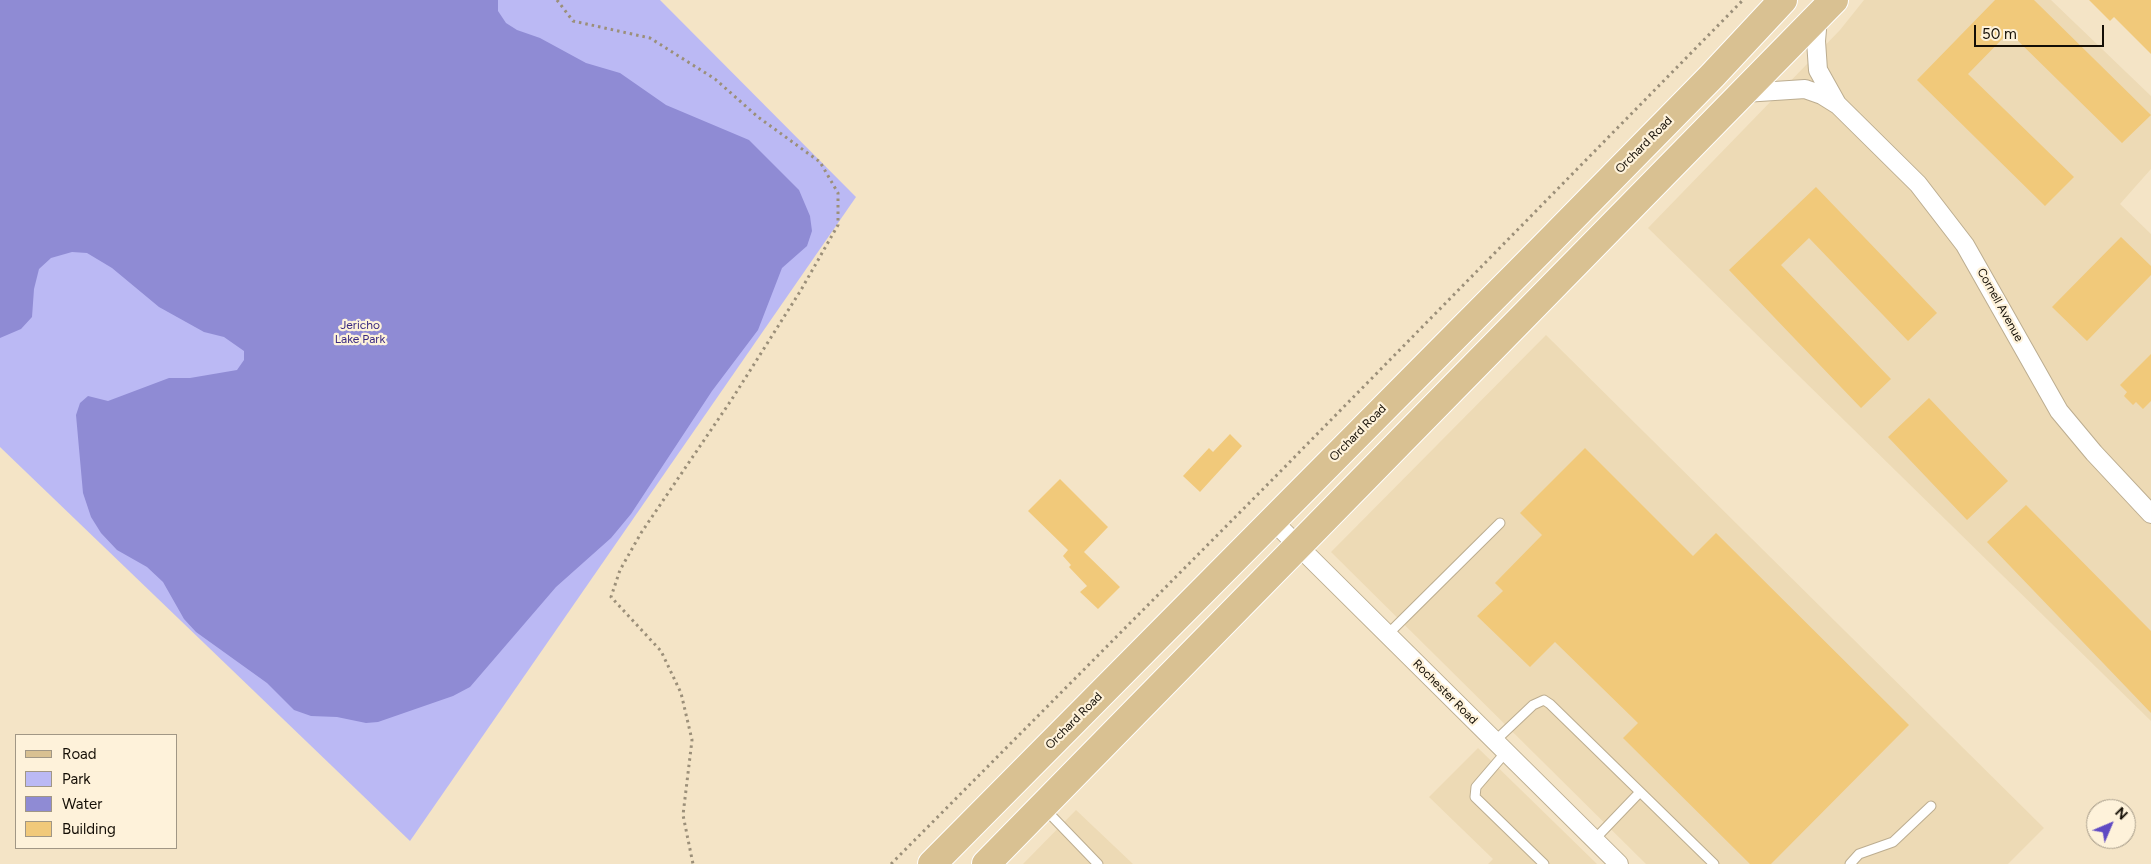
<!DOCTYPE html>
<style>
body{margin:0}
#map{position:relative;width:2151px;height:864px;overflow:hidden;background:#f4e4c6;font-family:Figtree,sans-serif}
canvas{display:block}
.legend{position:absolute;left:15px;top:734px;width:162px;height:115px;box-sizing:border-box;background:#fef2da;border:1px solid #a19785;margin:0;padding:6px 9px;list-style:none;font-size:15px;color:#150f06}
.legend li{display:flex;align-items:center;gap:10px;height:25px}
.legend b{width:25px;border:1px solid #a19785}
.north{position:absolute;left:2086px;top:799px;width:50px;height:50px;box-sizing:border-box;background:#fef2da;border:1px solid #a19785;border-radius:50%;rotate:45deg;font-size:14px;font-weight:700;line-height:20px;text-align:center;color:#150f06}
.north::after{content:'';display:block;margin:auto;width:18px;height:22px;background:#5f4ac3;clip-path:polygon(50% 0,100% 100%,50% 72%,0 100%)}
.scale{position:absolute;left:1974px;top:25px;width:130px;height:22px;box-sizing:border-box;border:2px solid #150f06;border-top:0;padding-left:6px;font-size:15px;line-height:18px;white-space:nowrap;color:#150f06;-webkit-text-stroke:4px #fef2da;paint-order:stroke}
</style>
<div id="map">
<canvas width="2151" height="864"></canvas>
<ul class="legend">
<li><b style="height:6px;background:#d9c192"></b>Road</li>
<li><b style="height:14px;background:#bbb9f4"></b>Park</li>
<li><b style="height:14px;background:#8f8bd4"></b>Water</li>
<li><b style="height:14px;background:#f1c97a"></b>Building</li>
</ul>
<div class="north">N</div>
<div class="scale">50 m</div>
</div>
<script>
const ctx = document.querySelector('canvas').getContext('2d');
ctx.lineJoin = 'round';
function paint(path, color) { ctx.fillStyle = color; ctx.fill(path, 'evenodd'); }
const shape = rows => new Path2D(rows.map(r => 'M' + r).join(''));
function strokePath(path, color, width, dash) { ctx.strokeStyle = color; ctx.lineWidth = width; ctx.lineCap = dash ? 'butt' : 'round'; ctx.setLineDash(dash || []); ctx.stroke(path); }
function write(font, color, halo, rows, align = 'center') {
  ctx.font = font + ' Figtree,sans-serif'; ctx.lineWidth = 4.5; ctx.setLineDash([]); ctx.textBaseline = 'middle'; ctx.strokeStyle = halo; ctx.fillStyle = color; for (const [text, x, y, turn = 0] of rows) {
    ctx.save(); ctx.translate(x, y); ctx.rotate((+turn || 0) * Math.PI / 180); ctx.textAlign = isNaN(turn) ? turn : align; if (halo) ctx.strokeText(text, 0, 0); ctx.fillText(text, 0, 0); ctx.restore();
  }
}
paint(shape([
 [1864,0,2051,0,2151,96,2151,169,2120,204,2151,234,2151,721,1648,228,1840,30],
 [1546,335,2044,828,2008,864,1646,864,1331,552],
 [1478,748,1597,864,1488,864,1493,859,1429,797],
 [1076,810,1133,864,1023,864]
]), '#eddab5');
paint(shape([
 [0,0,660,0,856,197,410,841,0,447]
]), '#bbb9f4');
paint(shape([
 [0,0,498,0,498,11,506,23,517,30,540,38,586,63,620,73,666,105,749,140,799,190,810,216,812,231,807,246,782,268,758,330,712,391,631,514,611,538,556,587,470,687,453,696,378,722,366,723,337,717,311,716,294,710,267,683,196,632,184,619,163,582,147,567,117,550,101,533,91,517,83,493,76,415,80,403,88,396,108,401,169,378,190,378,237,370,244,360,244,351,224,337,204,332,159,307,112,268,87,253,72,252,51,258,39,269,34,289,32,317,21,329,0,338]
]), '#8f8bd4');
paint(shape([
 [1995,0,2034,0,2151,115,2122,143,2009,32,1968,74,2074,177,2045,206,1917,80],
 [2089,0,2151,0,2151,54,2114,17,2110,21],
 [1816,187,1937,313,1908,341,1809,238,1781,265,1891,379,1861,408,1729,270],
 [2121,237,2151,266,2151,275,2087,341,2052,307],
 [2151,354,2151,401,2143,409,2136,402,2133,405,2124,396,2127,392,2120,385],
 [1929,398,2008,481,1967,520,1888,437],
 [1230,434,1242,446,1200,492,1183,476,1209,448,1213,452],
 [1585,448,1693,556,1716,533,1909,725,1771,864,1750,864,1623,738,1638,723,1555,642,1530,667,1477,616,1503,591,1495,583,1542,535,1520,513],
 [1060,479,1108,527,1084,552,1120,587,1098,609,1080,592,1087,586,1069,567,1071,565,1063,556,1068,550,1028,511],
 [2026,505,2151,631,2151,713,1987,542]
]), '#f1c97a');
const lane = shape([
 [1388,634,1500,523],
 [1495,741,1533,705,1544,700,1550,704,1714,864],
 [1506,752,1476,787,1475,797,1544,864],
 [1044,808,1098,864],
 [1594,840,1640,792],
 [1850,864,1859,854,1893,842,1931,806]
]);
const street = shape([
 [1818,18,1816,41,1818,70,1837,104],
 [1744,93,1805,89,1822,95,1838,105,1918,184,1965,245,2059,411,2094,453,2151,514],
 [1272,520,1619,864]
]);
const primary = shape([
 [932,864,1540,251,1712,76,1783,0],
 [986,864,1834,0]
]);
strokePath(lane, '#bcad90', 11);
strokePath(street, '#bcad90', 20);
strokePath(primary, '#fff', 30);
strokePath(shape([
 [557,0,573,21,650,38,715,79,758,117,820,162,838,193,838,225,801,290,732,399,641,533,620,570,611,597,661,651,681,693,692,740,683,815,693,864],
 [891,864,1273,479,1743,0]
]), '#9b8f79', 3, [2.5, 4]);
strokePath(lane, '#fff', 9);
strokePath(street, '#fff', 18);
strokePath(primary, '#d9c192', 28);
write('12px', '#150f06', '#fef2da', [
 ["Orchard Road",1644,145,-45],
 ["Cornell Avenue",2000,305,61],
 ["Orchard Road",1358,433,-45],
 ["Rochester Road",1445,692,45],
 ["Orchard Road",1074,721,-45]
]);
write('12px', '#3a2a80', '#fef2da', [
 ["Jericho",360,325],
 ["Lake Park",360,339]
]);
</script>
